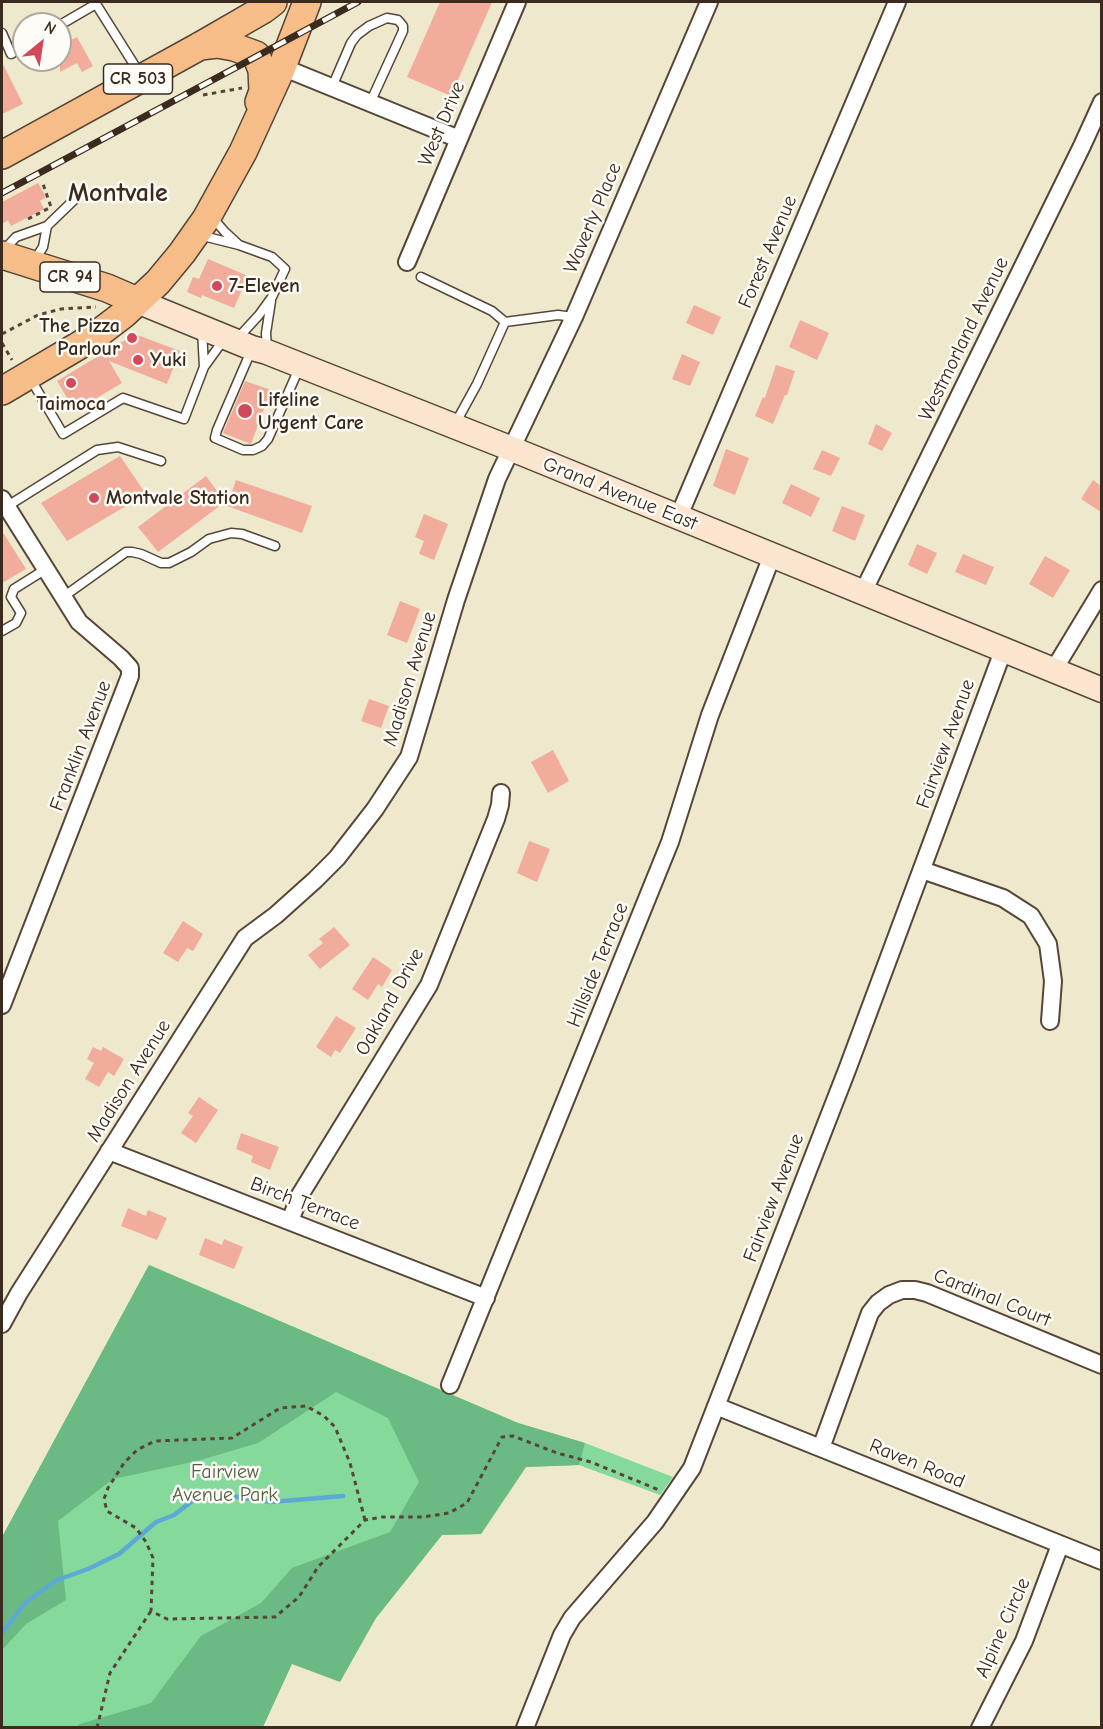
<!DOCTYPE html>
<style>
body{margin:0}
#map{position:relative;width:1103px;height:1729px;overflow:hidden;background:#eee8cc;font-family:"Comic Neue",sans-serif}
canvas{display:block}
.frame{position:absolute;inset:0;border:3px solid #3b2a1e;pointer-events:none}
.north{position:absolute;left:12px;top:12px;width:60px;height:60px;box-sizing:border-box;background:#fdfcf7;border:2px solid #afa8a0;border-radius:50%;rotate:30deg;font-size:16px;font-weight:700;line-height:24px;text-align:center;color:#3b2a1e}
.north::after{content:'';display:block;margin:auto;width:21px;height:27px;background:#d1495b;clip-path:polygon(50% 0,100% 100%,50% 72%,0 100%)}
</style>
<div id="map">
<canvas width="1103" height="1729"></canvas>
<div class="frame"></div>
<div class="north">N</div>
</div>
<script>
const ctx = document.querySelector('canvas').getContext('2d');
ctx.lineJoin = 'round';
function paint(path, color) { ctx.fillStyle = color; ctx.fill(path, 'evenodd'); }
const shape = rows => new Path2D(rows.map(r => 'M' + r).join(''));
function strokePath(path, color, width, dash) { ctx.strokeStyle = color; ctx.lineWidth = width; ctx.lineCap = dash ? 'butt' : 'round'; ctx.setLineDash(dash || []); ctx.stroke(path); }
function write(font, color, halo, rows, align = 'center') {
  ctx.font = font + ' "Comic Neue",sans-serif'; ctx.lineWidth = 5; ctx.setLineDash([]); ctx.textBaseline = 'middle'; ctx.strokeStyle = halo; ctx.fillStyle = color; for (const [text, x, y, turn = 0] of rows) {
    ctx.save(); ctx.translate(x, y); ctx.rotate((+turn || 0) * Math.PI / 180); ctx.textAlign = isNaN(turn) ? turn : align; if (halo) ctx.strokeText(text, 0, 0); ctx.fillText(text, 0, 0); ctx.restore();
  }
}
paint(shape([
 [149,1265,518,1423,585,1443,673,1477,660,1495,579,1465,526,1467,481,1534,442,1535,376,1618,256,1653,257,1727,2,1728,2,1537]
]), '#84d99b');
paint(shape([
 [149,1265,518,1423,585,1443,579,1465,526,1467,481,1534,442,1535,376,1618,340,1682,292,1664,263,1727,76,1727,80,1724,151,1703,201,1636,261,1603,292,1568,390,1532,419,1482,388,1418,336,1392,258,1443,197,1461,113,1479,58,1521,66,1600,26,1624,2,1650,2,1537]
]), '#6bb983');
strokePath(shape([
 [2,1633,25,1603,57,1580,88,1569,119,1554,156,1522,174,1515,204,1492,271,1502,343,1496]
]), '#5da9d6', 4.5);
paint(shape([
 [440,2,492,2,451,96,407,77],
 [77,37,93,66,82,72,77,63,60,72,60,46],
 [2,62,23,104,2,114],
 [38,183,46,197,40,201,44,209,11,226,8,220,2,224,2,202],
 [208,259,248,276,234,308,202,295,201,298,187,292,193,277,199,279],
 [694,305,721,317,713,335,686,323],
 [800,320,829,333,817,360,789,347],
 [135,334,180,351,167,384,109,361,122,383,75,411,57,381],
 [682,354,700,362,690,386,672,379],
 [776,365,795,371,787,395,785,395,773,424,755,416,763,397,765,398],
 [245,381,271,390,251,444,223,433],
 [876,424,892,433,882,451,868,444],
 [726,449,749,458,735,495,713,486],
 [822,450,840,458,831,476,813,469],
 [120,456,146,494,67,541,41,503],
 [206,476,225,502,158,552,138,527],
 [236,480,312,506,302,533,227,506],
 [1093,480,1101,486,1101,512,1081,499],
 [791,484,820,498,811,517,782,503],
 [842,506,865,515,855,541,832,531],
 [424,514,448,524,434,560,419,554,424,541,415,537],
 [2,531,26,569,2,583],
 [917,544,937,553,927,574,908,565],
 [963,554,994,567,986,585,955,572],
 [1045,556,1070,570,1053,598,1029,584],
 [400,601,420,609,407,643,387,635],
 [369,699,389,706,381,728,361,721],
 [553,750,569,781,548,793,531,762],
 [529,841,550,849,537,882,517,873],
 [183,921,203,934,193,951,187,948,178,962,163,953],
 [334,927,350,945,320,969,308,955,323,943,319,939],
 [373,957,392,970,382,987,378,984,368,1000,352,989],
 [336,1016,356,1028,340,1053,335,1050,331,1057,316,1047],
 [93,1047,101,1051,103,1047,124,1059,114,1076,108,1072,99,1087,85,1079,94,1063,87,1059],
 [199,1097,218,1110,196,1143,181,1133,193,1116,188,1113],
 [241,1133,279,1147,270,1170,251,1162,253,1156,236,1149],
 [128,1208,146,1216,148,1210,167,1218,157,1240,121,1226],
 [205,1238,222,1245,224,1239,243,1247,234,1269,199,1255]
]), '#f2ac9b');
const lane = shape([
 [60,25,96,4,140,74],
 [2,33,11,54,24,46],
 [332,87,351,43,357,35,369,26,387,18,398,20,403,26,403,31,370,103],
 [212,217,225,232,239,245],
 [199,235,239,245,272,257,285,269,272,297,259,315,237,339],
 [4,250,16,237,47,226,75,199],
 [34,261,43,247,47,226],
 [421,277,492,311,505,322,558,315,574,317],
 [202,330,204,367],
 [267,350,266,333,271,301],
 [251,351,217,430,215,438,243,450,253,450,262,446,268,439,300,366],
 [30,378,63,434,123,398,184,419,204,367,225,338],
 [455,424,477,384,505,322],
 [6,507,97,450,118,447,161,461],
 [63,597,126,552,132,552,141,554,161,563,169,563,191,552,209,539,231,533,242,534,275,546],
 [2,631,16,623,21,613,11,597,14,589,46,569]
]);
const street = shape([
 [282,67,459,139],
 [407,262,517,2],
 [2,499,79,622,121,658,130,668,130,676,2,1005],
 [678,518,897,2],
 [862,594,1082,146,1102,102],
 [1053,671,1102,590],
 [922,870,1003,898,1031,916,1048,944,1053,981,1050,1021],
 [109,1151,486,1298],
 [290,1221,300,1195,429,985,496,819,500,805,501,793],
 [2,1324,19,1293,245,938,276,915,315,880,337,858,375,809,409,757,456,600,497,479,574,317,709,2],
 [450,1385,670,842,710,715,772,556],
 [716,1406,1102,1561],
 [821,1448,870,1313,878,1303,889,1295,902,1290,915,1290,927,1293,1102,1365],
 [525,1728,562,1635,572,1618,655,1522,692,1468,847,1070,1003,651],
 [980,1728,1024,1641,1060,1545]
]);
const secondary = shape([
 [137,301,252,348,267,352,512,449,1102,690]
]);
const primary = shape([
 [200,46,217,44,234,47,256,55,262,70,263,91,259,102],
 [2,155,200,46,264,9,273,2],
 [2,255,107,288,137,301],
 [2,391,95,336,124,314,158,282,182,253,206,219,243,152,282,67,307,2]
]);
strokePath(lane, '#564638', 11);
strokePath(street, '#564638', 20);
strokePath(secondary, '#564638', 27);
strokePath(primary, '#564638', 30);
strokePath(shape([
 [203,95,242,88],
 [28,219,51,207,42,181],
 [2,334,38,315,61,309,96,307],
 [2,343,12,360],
 [365,1520,350,1463,335,1427,324,1416,306,1406,280,1408,232,1438,155,1441,137,1450,124,1463,108,1488,104,1499,107,1511,136,1528,146,1542,153,1558,151,1611,167,1619,275,1617,299,1597,318,1567,365,1520,382,1517,423,1517,449,1513,467,1503,502,1437,513,1436,557,1453,591,1462,659,1490],
 [97,1728,110,1673,151,1611]
]), '#564638', 3, [4.5, 4.5]);
strokePath(lane, '#fff', 8);
strokePath(street, '#fff', 16);
strokePath(secondary, '#fce5cf', 24);
strokePath(primary, '#f7bd88', 27);
const rail = shape([
 [2,193,358,2]
]);
strokePath(rail, '#3b2a1e', 7);
strokePath(rail, '#fdfcf7', 4.5, [14]);
for (const [x, y, r, color] of [
 [217,286,6,"#d1495b"],
 [132,338,6,"#d1495b"],
 [138,360,6,"#d1495b"],
 [71,383,6,"#d1495b"],
 [245,411,8,"#d1495b"],
 [94,498,6,"#d1495b"]
]) { const dot = new Path2D(); dot.arc(x, y, r, 0, 2 * Math.PI); ctx.fillStyle = color; ctx.fill(dot); strokePath(dot, '#fdfcf7', 2); }
for (const [x, y, w] of [
 [138,79,69],
 [70,277,60]
]) { const box = new Path2D(); box.roundRect(x - w / 2, y - 15, w, 30, 4.5); ctx.fillStyle = '#fdfcf7'; ctx.fill(box); strokePath(box, '#3b2a1e', 1.5); }
write('bold 18px', '#3b2a1e', null, [
 ["CR 503",138,79],
 ["CR 94",70,277]
]);
write('20px', '#3b2a1e', '#fdfcf7', [
 ["West Drive",442,124,-67],
 ["Waverly Place",593,218,-67],
 ["Forest Avenue",768,252,-67],
 ["Westmorland Avenue",964,339,-64],
 ["Grand Avenue East",620,494,22],
 ["Madison Avenue",410,679,-73],
 ["Fairview Avenue",946,744,-70],
 ["Franklin Avenue",81,746,-69],
 ["Hillside Terrace",598,965,-68],
 ["Oakland Drive",390,1002,-61],
 ["Madison Avenue",129,1081,-58],
 ["Fairview Avenue",774,1198,-69],
 ["Birch Terrace",305,1204,21],
 ["Cardinal Court",992,1298,22],
 ["Raven Road",917,1464,22],
 ["Alpine Circle",1003,1628,-66]
]);
write('bold 20px', '#3b2a1e', '#fdfcf7', [
 ["7-Eleven",229,286],
 ["The Pizza",120,326,"right"],
 ["Parlour",120,349,"right"],
 ["Yuki",150,360],
 ["Lifeline",258,400],
 ["Urgent Care",258,423],
 ["Taimoca",71,404,"center"],
 ["Montvale Station",106,498]
], 'left');
write('20px', '#515f44', '#fdfcf7', [
 ["Fairview",225,1472],
 ["Avenue Park",225,1495]
]);
write('bold 26px', '#3b2a1e', '#fdfcf7', [
 ["Montvale",118,194]
]);
</script>
